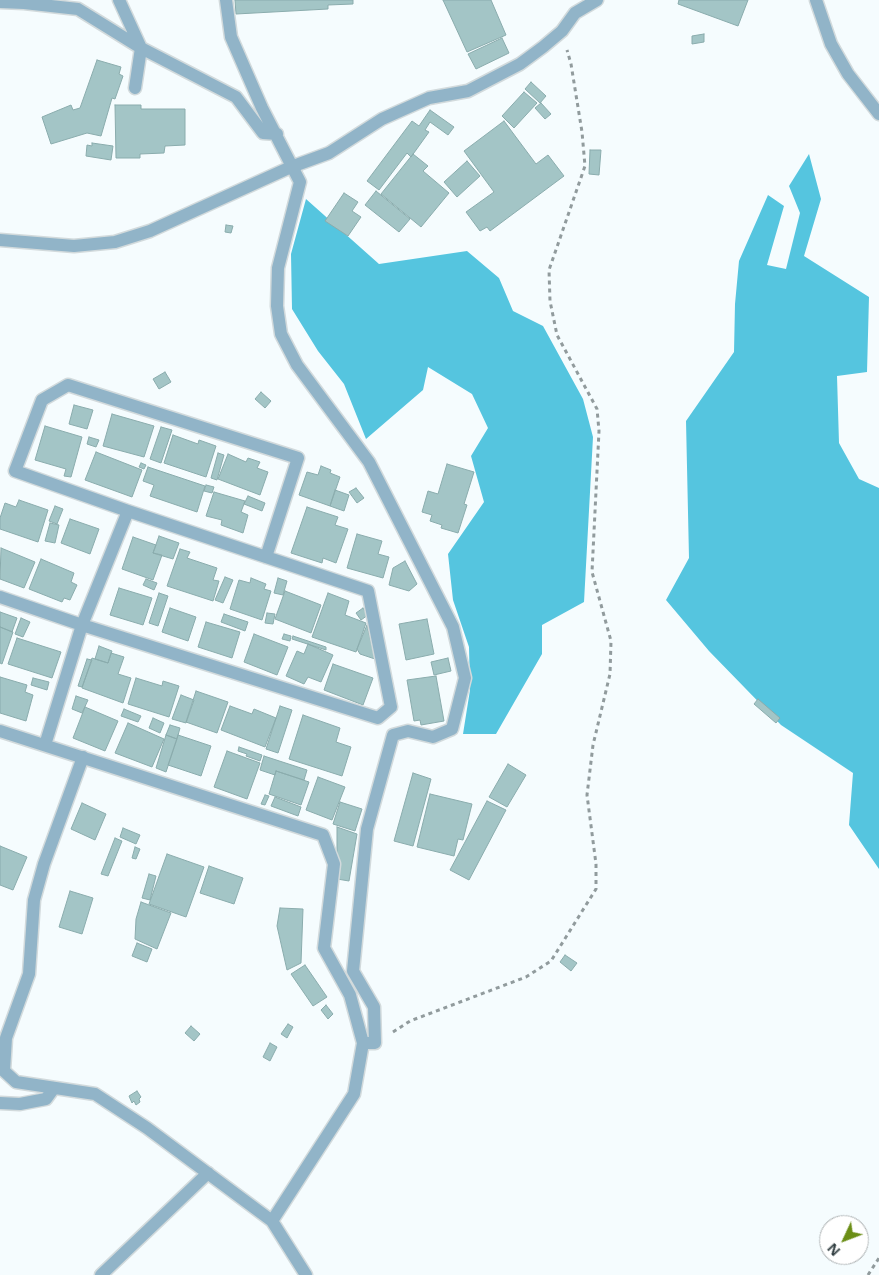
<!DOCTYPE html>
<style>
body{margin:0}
#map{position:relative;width:879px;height:1275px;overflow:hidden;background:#f5fcfe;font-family:"Open Sans",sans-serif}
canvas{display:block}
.north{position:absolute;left:819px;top:1215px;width:50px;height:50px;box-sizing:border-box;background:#fff;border:1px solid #adb2b3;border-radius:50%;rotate:227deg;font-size:14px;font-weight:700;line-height:20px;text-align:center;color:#323f42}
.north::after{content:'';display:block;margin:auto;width:18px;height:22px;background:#6b8e16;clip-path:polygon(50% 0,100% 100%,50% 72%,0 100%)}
</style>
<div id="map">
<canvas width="879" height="1275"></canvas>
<div class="north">N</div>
</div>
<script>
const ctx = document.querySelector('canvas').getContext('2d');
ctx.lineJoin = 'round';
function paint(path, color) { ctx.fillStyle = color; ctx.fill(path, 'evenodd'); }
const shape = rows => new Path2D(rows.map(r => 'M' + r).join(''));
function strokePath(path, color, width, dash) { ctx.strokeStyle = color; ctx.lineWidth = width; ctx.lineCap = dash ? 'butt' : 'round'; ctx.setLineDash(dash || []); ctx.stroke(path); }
paint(shape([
 [809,154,821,199,804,256,869,297,867,372,837,376,839,443,859,479,879,488,879,869,849,825,853,773,781,725,709,651,666,600,689,558,686,421,734,352,735,304,739,261,768,195,784,206,767,265,786,269,800,213,789,186],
 [306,199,379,264,467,251,499,278,513,311,543,326,583,399,593,437,584,602,542,625,542,654,496,734,463,734,470,690,469,647,453,600,448,554,484,502,471,456,488,428,472,394,428,367,423,390,366,439,344,384,318,351,292,309,291,254]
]), '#55c5df');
const building = shape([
 [235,0,353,0,353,4,328,5,328,9,236,14,235,0],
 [443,0,491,0,506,35,467,52,443,0],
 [679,0,748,0,738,26,678,4,679,0],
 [704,34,704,42,692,44,692,36,704,34],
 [502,38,509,53,476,69,468,54,502,38],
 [97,60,121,67,119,74,123,76,115,99,112,98,101,136,87,133,51,144,42,117,71,105,73,110,80,108,97,60],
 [531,82,546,96,540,103,525,89,531,82],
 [524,92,537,103,514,128,502,116,524,92],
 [541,103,551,114,545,119,535,108,541,103],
 [115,105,141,105,141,109,185,109,185,145,165,146,164,153,140,154,140,158,116,158,115,105],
 [430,110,454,127,448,135,430,122,425,130,429,132,411,157,407,153,379,190,367,181,412,121,419,126,430,110],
 [504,121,536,164,548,155,564,176,490,231,487,227,480,231,466,212,494,192,464,151,504,121],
 [92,143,113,146,111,160,86,156,87,145,92,146,92,143],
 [590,150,601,150,599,175,589,174,590,150],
 [413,154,428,166,423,171,449,193,421,227,381,194,413,154],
 [467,161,480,176,457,197,444,182,467,161],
 [376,191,410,219,399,232,365,205,376,191],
 [344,193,358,202,352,211,361,217,348,236,325,221,344,193],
 [226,225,233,226,231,233,225,232,226,225],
 [165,372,171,382,159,389,153,379,165,372],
 [261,392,271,401,265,408,255,399,261,392],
 [74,405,93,410,87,429,69,424,74,405],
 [112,414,154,426,144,457,103,446,112,414],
 [45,426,82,437,71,477,64,476,66,469,35,460,45,426],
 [161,427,172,430,161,463,150,459,161,427],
 [173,435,198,444,199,440,216,446,206,477,164,463,173,435],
 [89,437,99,440,96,447,87,444,89,437],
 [96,452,142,470,132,497,85,480,96,452],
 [218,453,224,455,217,480,211,478,218,453],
 [228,454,246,462,248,458,260,462,257,468,268,472,260,495,218,479,228,454],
 [141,463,146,465,144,469,139,467,141,463],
 [447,464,474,472,464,504,467,505,458,533,441,528,442,525,430,521,432,515,422,512,428,491,438,494,447,464],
 [321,466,331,470,330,473,340,477,330,506,299,495,307,472,318,475,321,466],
 [148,467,205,486,197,512,150,496,154,485,143,481,148,467],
 [206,485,214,487,212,493,204,491,206,485],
 [356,488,364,498,357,503,349,492,356,488],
 [335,490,349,495,344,511,330,506,335,490],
 [214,492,245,501,241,512,248,515,243,533,221,525,222,520,206,516,214,492],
 [248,496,265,503,262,511,244,504,248,496],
 [19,500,48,510,38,542,0,529,0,518,5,503,16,507,19,500],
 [55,506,63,509,57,524,49,521,55,506],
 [307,507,338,517,335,525,348,529,336,563,323,558,322,563,291,553,307,507],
 [70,519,99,529,90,554,61,543,70,519],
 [50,523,59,525,55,543,45,541,50,523],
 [357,534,382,541,378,554,389,557,383,578,347,568,357,534],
 [159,536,179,543,173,559,153,553,159,536],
 [133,537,156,545,153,553,162,555,153,580,122,569,133,537],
 [1,548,35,562,24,588,0,579,1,548],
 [180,549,190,552,187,558,217,568,213,580,219,581,213,601,167,586,180,549],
 [41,559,74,573,71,582,77,585,70,600,64,598,62,602,29,589,41,559],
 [405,561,417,584,409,591,389,585,393,568,405,561],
 [225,577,233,580,223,603,215,600,225,577],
 [251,578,266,584,264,589,271,591,262,620,230,609,239,580,250,583,251,578],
 [278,578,287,581,283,595,274,593,278,578],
 [146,579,157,583,154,590,143,585,146,579],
 [119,588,152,598,143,625,110,615,119,588],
 [285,591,321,605,311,633,275,619,285,591],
 [159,593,168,596,158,626,149,623,159,593],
 [328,593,349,601,345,615,366,623,356,652,312,637,328,593],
 [170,608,196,617,188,641,162,632,170,608],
 [363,608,368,615,361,620,356,613,363,608],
 [0,612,17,618,12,632,0,627,0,612],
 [267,613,275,614,273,624,265,623,267,613],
 [224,614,248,622,245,631,221,622,224,614],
 [21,618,30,622,23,637,15,634,21,618],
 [427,619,434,654,406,660,399,624,427,619],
 [206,622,240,632,232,658,198,647,206,622],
 [367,625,375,659,360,654,357,649,367,625],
 [0,627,13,632,2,664,0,663,0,627],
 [254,634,288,647,277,675,244,662,254,634],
 [284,634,291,636,290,641,282,639,284,634],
 [293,636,326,647,326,650,292,639,293,636],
 [17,638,61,652,52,678,8,664,17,638],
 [308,644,333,655,321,682,308,677,304,684,286,676,297,651,304,654,308,644],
 [99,646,112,651,108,663,95,659,99,646],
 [111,653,124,657,118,674,131,678,123,703,82,688,92,658,108,663,111,653],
 [448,658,451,671,434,675,431,662,448,658],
 [87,659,92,660,82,687,78,686,87,659],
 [333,664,373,678,363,705,324,690,333,664],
 [436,676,444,721,421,725,420,720,414,721,407,680,436,676],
 [0,677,27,685,25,692,33,695,26,721,0,713,0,677],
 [33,678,49,682,47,690,31,685,33,678],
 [136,678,162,686,163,681,179,686,169,717,128,704,136,678],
 [196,691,228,702,217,733,186,722,196,691],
 [181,695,194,700,186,723,172,719,181,695],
 [76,696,88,700,82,713,72,709,76,696],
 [758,699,780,718,776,723,754,704,758,699],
 [230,706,252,714,254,709,276,718,265,747,221,730,230,706],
 [280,706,292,710,278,753,266,749,280,706],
 [85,707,118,721,105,751,73,738,85,707],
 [124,709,141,716,138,722,121,716,124,709],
 [303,715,340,728,336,742,351,747,342,776,289,759,303,715],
 [153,718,164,723,160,733,149,728,153,718],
 [128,723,164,739,152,767,115,753,128,723],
 [170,725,180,728,177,739,166,735,170,725],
 [166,735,177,739,166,772,156,768,166,735],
 [178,735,211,746,201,776,168,765,178,735],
 [239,747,262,755,260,761,246,756,247,754,238,751,239,747],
 [227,751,260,763,247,799,214,787,227,751],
 [264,756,307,770,304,780,276,771,275,775,260,770,264,756],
 [508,764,526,775,507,807,489,797,508,764],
 [276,771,309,782,301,805,269,794,276,771],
 [413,773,431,779,413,846,394,841,413,773],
 [318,777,345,787,332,820,306,810,318,777],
 [430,794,472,804,463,840,458,839,454,856,417,847,430,794],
 [265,795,269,796,265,805,261,804,265,795],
 [275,797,301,807,298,816,271,806,275,797],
 [487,801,506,810,469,880,450,870,487,801],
 [340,802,362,809,355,831,333,824,340,802],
 [82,803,106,814,95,840,71,829,82,803],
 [337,827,357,834,349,881,337,879,337,827],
 [123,828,140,835,136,844,120,837,123,828],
 [115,838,122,841,108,876,101,874,115,838],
 [0,846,27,857,13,890,0,885,0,846],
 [135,847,140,849,136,859,132,858,135,847],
 [167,854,204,867,186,917,149,904,167,854],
 [209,866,243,878,234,904,200,893,209,866],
 [149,874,156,876,150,900,142,898,149,874],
 [70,891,93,898,82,934,59,927,70,891],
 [141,902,171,913,157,949,135,939,136,919,141,902],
 [280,908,303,909,301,963,287,970,277,926,280,908],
 [137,943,152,949,147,962,132,956,137,943],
 [565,955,577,963,571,971,560,962,565,955],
 [305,965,327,997,313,1006,291,974,305,965],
 [326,1005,333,1014,328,1019,321,1010,326,1005],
 [288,1024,293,1027,287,1038,281,1034,288,1024],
 [191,1026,200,1034,194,1041,185,1033,191,1026],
 [270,1043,277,1047,270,1061,263,1057,270,1043],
 [137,1091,141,1097,139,1099,140,1102,136,1105,134,1101,132,1103,129,1096,137,1091]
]);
paint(building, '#a3c5c6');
strokePath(building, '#8aacad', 1);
const minor = shape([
 [119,0,141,48,135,88],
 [226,0,231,37,262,108,300,182,278,268,277,306,281,334,297,365,369,462,453,627,465,678,452,729,433,737,408,731,393,735,367,829,353,971,374,1007,375,1043,363,1043],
 [816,0,831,44,848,74,879,114],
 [0,2,24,3,78,9,141,48,236,97,263,133,277,134],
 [0,240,74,246,115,242,150,231,291,167,329,153,382,119,429,98,468,91,520,64,543,47,562,31,575,13,597,0],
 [0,597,82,625,378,718,391,707,368,591,128,511,15,471,42,400,68,385,298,458,266,557],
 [0,731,323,835,334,864,324,948,350,995,363,1043,354,1094,272,1221,306,1275],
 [45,745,82,625,128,511],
 [83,757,44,864,34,900,29,974,6,1038,4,1071,16,1082,95,1094,147,1128,272,1221],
 [0,1103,20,1104,46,1099,54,1088],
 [101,1275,208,1173]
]);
strokePath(minor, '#d2dadc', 15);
strokePath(shape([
 [393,1032,410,1021,526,977,551,961,596,889,596,864,587,795,593,745,610,674,611,641,592,572,599,431,597,409,557,335,550,301,549,270,585,166,582,132,571,64,567,50],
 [868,1275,879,1258]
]), '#919b9d', 3, [4, 4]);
strokePath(minor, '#91b4c8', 12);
</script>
